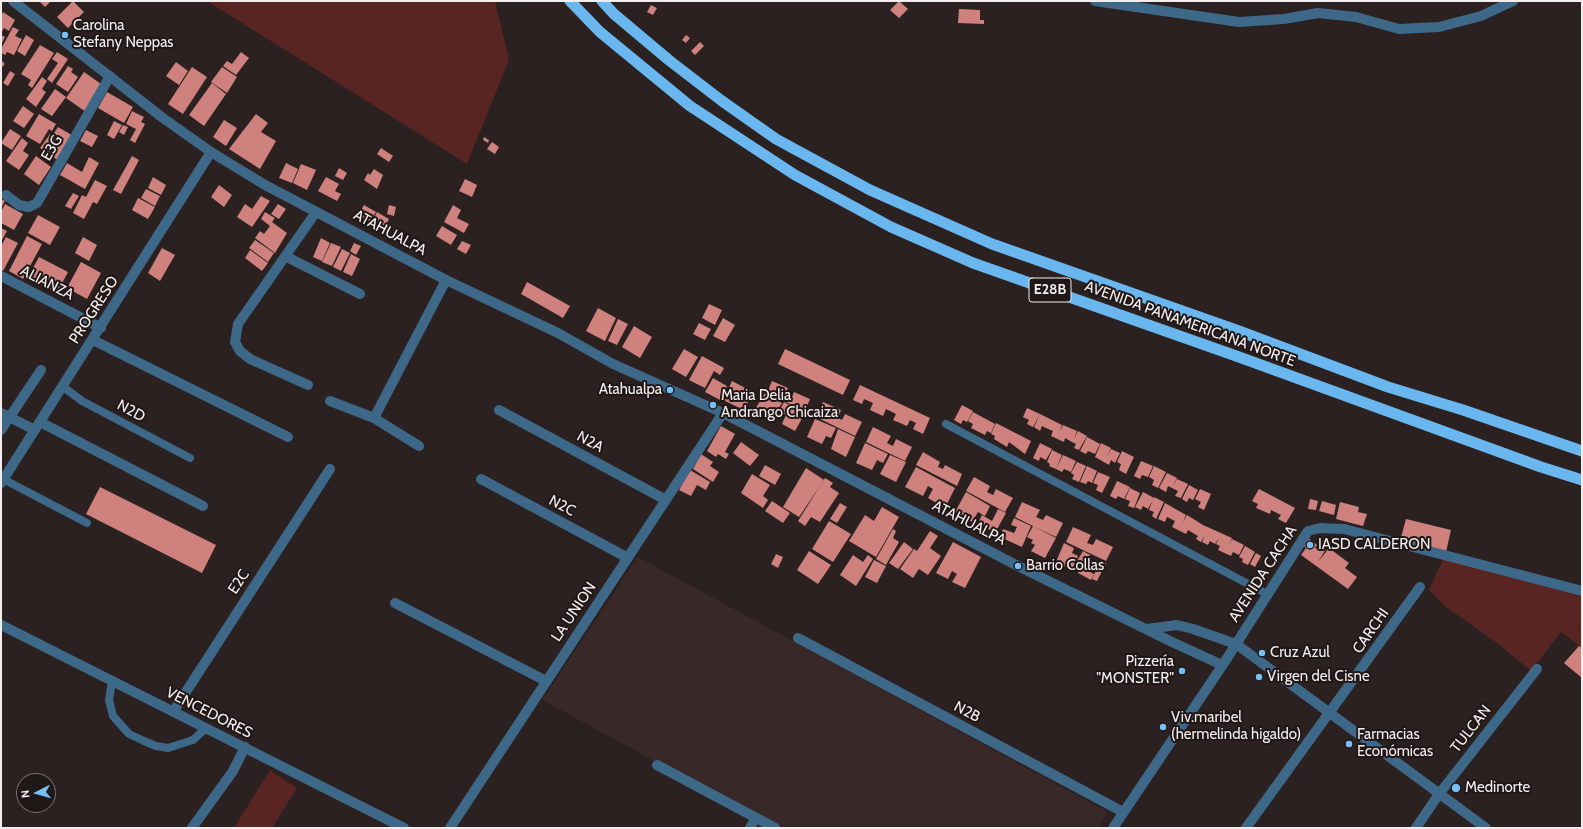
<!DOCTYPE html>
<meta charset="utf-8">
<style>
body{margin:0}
#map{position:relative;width:1583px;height:829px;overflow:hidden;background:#2a2120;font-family:Cabin,sans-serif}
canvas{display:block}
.frame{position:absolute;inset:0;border:2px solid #f4eded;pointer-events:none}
.north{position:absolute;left:16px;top:773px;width:40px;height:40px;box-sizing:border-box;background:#201817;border:1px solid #756d6d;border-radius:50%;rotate:264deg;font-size:11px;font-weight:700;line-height:16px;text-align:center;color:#f4eded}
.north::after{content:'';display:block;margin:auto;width:14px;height:18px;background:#77bff7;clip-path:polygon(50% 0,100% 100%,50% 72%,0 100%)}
</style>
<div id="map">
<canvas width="1583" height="829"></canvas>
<div class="frame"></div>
<div class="north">N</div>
</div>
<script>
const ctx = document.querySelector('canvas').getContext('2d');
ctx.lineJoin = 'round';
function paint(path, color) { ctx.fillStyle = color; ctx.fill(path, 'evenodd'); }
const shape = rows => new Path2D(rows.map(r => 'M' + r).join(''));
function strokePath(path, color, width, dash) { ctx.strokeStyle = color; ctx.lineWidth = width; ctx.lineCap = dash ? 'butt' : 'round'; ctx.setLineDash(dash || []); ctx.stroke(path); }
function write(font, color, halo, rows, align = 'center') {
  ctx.font = font + ' Cabin,sans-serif'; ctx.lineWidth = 4; ctx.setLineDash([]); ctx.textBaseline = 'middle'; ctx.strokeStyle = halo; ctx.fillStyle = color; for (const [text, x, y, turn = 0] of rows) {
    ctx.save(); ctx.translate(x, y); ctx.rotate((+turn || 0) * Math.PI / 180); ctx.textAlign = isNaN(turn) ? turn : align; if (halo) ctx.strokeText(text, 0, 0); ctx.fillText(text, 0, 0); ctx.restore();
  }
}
paint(shape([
 [638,557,1108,812,1098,828,778,828,542,700]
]), '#382928');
paint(shape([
 [207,1,495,1,509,60,467,164],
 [1443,559,1582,594,1582,648,1561,632,1531,671,1497,643,1446,607,1429,590],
 [270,770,297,788,272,828,234,828]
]), '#582523');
paint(shape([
 [39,1,51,1,45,7],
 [73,1,84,12,68,28,57,17],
 [899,1,908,9,899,18,890,10],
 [651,5,657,8,653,15,647,12],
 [959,9,980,10,980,20,984,20,984,24,958,23],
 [3,12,15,20,9,31,4,28,1,33,1,17],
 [13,27,19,30,15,36,22,39,14,55,7,52,5,55,1,53,1,49],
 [1,35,5,37,1,45],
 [26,35,34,40,25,56,17,51],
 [686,35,690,38,686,43,682,40],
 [700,42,704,46,695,55,691,51],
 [40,45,54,53,32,88,28,85,31,80,21,74],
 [57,52,68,59,52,83,47,79,58,63,52,59],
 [241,52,249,58,236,75,223,66,227,61,232,64],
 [1,60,5,64,1,68],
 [176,62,188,71,179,85,166,76],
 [68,66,73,69,71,72,78,77,68,92,56,84],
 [192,67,207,77,183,114,168,104],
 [222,67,237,77,227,93,211,82],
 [10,71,15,74,8,86,3,83],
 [84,72,104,86,86,112,66,98],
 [42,77,47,81,42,89,46,92,36,107,26,99],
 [212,83,226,94,204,126,189,115],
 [55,89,66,97,52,116,41,109],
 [107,92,133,107,124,123,98,108],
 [23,106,34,114,24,128,13,121],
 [132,111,144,117,141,122,145,124,135,143,130,140,136,129,126,124],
 [39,114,56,124,52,131,49,129,40,144,26,136],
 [256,114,268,123,261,132,276,141,260,169,229,149],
 [224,120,237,128,226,146,213,137],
 [114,121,122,125,114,139,107,135],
 [123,125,128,127,124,135,119,132],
 [58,127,75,137,59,161,40,148,50,134,52,136],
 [10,129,21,136,12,150,1,143],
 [86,130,98,136,92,147,80,141],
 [484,137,489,140,488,143,483,140],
 [22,138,28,143,23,151,29,155,19,170,6,161],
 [492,142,499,147,495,154,487,149],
 [381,148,393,156,389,162,377,154],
 [36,156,51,167,39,185,24,174],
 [132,156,139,160,121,194,113,190],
 [89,157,99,163,85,189,60,175,67,163,82,172],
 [286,163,298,169,292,183,279,178],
 [301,164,316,170,307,190,293,183],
 [339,168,347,173,343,180,335,176],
 [374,169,383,175,377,189,364,180,368,173,370,175],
 [153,177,166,185,161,195,148,188],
 [326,177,339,184,335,191,341,194,337,201,318,191],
 [465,179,477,185,472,197,459,191],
 [95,180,107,186,97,204,93,202,84,219,73,213,82,195,86,197],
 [219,185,232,195,224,207,211,197],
 [146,189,160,196,155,206,141,198],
 [73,193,79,196,71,209,65,206],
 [261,196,270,201,252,227,237,217,245,204,252,209],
 [138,198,155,207,148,219,132,210],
 [1,199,5,201,1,208],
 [5,204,23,214,14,230,1,223,1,212],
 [278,204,286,209,279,219,271,214],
 [364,205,376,212,370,222,358,215],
 [389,205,396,207,394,216,387,214],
 [453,205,461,210,457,218,469,224,464,233,444,222],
 [265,212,275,218,272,222,287,233,275,253,255,238,260,231,264,234,270,226,261,219],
 [377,212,389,219,384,229,372,222],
 [38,215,60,227,50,245,28,233],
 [442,226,457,235,451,245,436,236],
 [1,228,7,231,1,242],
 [27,236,42,244,23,279,9,271],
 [6,237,18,243,3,271,1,269,1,246],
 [83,237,97,245,89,261,75,253],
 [321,238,330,243,322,261,313,257],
 [255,240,274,253,268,262,249,248],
 [462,241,471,245,466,254,457,249],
 [331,243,341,247,332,266,322,262],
 [354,243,361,246,356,255,350,251],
 [162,248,175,255,160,281,148,273],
 [342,249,350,253,341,271,333,267],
 [250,250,268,263,262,271,245,258],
 [351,254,360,259,352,276,343,272],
 [39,257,68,272,57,293,28,277],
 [81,262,101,273,87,299,67,288],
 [527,282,570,306,563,318,521,294],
 [709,304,722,310,715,325,702,318],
 [598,308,616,318,605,341,586,331],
 [723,318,735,325,725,342,713,336],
 [618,319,628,324,617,345,608,341],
 [699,323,711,329,705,340,693,334],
 [634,326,652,337,640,358,622,347],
 [684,349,698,357,686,377,672,369],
 [785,349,850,380,843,395,778,364],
 [702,356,724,368,720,375,714,371,705,388,689,380],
 [713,378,727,386,720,400,705,392],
 [732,381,753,392,744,410,723,400],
 [772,381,788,388,785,394,792,397,794,392,810,399,805,411,767,393],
 [860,385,930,418,923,434,913,429,916,423,910,420,907,426,893,420,896,414,886,409,883,416,870,410,873,403,864,399,862,404,853,400],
 [765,393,782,403,777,411,773,409,767,418,754,411],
 [784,402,805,413,795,431,782,424,786,415,779,411],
 [823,402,841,410,838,418,842,420,845,414,862,422,855,436,816,417],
 [962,405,973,411,967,422,963,420,961,424,954,420],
 [1027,408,1040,414,1033,427,1027,424,1029,420,1023,417],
 [973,412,995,424,991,433,987,431,985,435,977,431,983,419,977,431,971,428,973,424,968,421],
 [1040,414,1062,425,1060,431,1063,425,1077,431,1074,439,1078,431,1087,436,1079,450,1074,448,1076,444,1072,442,1065,438,1064,442,1051,436,1053,431,1048,429,1042,426,1040,431,1034,427],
 [815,419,836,428,831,438,826,436,822,444,807,437],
 [996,423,1031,441,1025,454,1009,442,1007,447,994,439,995,436,991,434],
 [721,426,735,434,725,452,729,454,726,459,718,454,716,457,707,451],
 [873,427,891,436,887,443,893,446,896,439,912,447,905,461,866,442],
 [838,429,855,437,846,457,831,449],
 [1087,437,1100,444,1095,454,1088,451,1086,454,1080,451],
 [741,442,759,455,750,466,733,453],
 [865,443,888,454,883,463,877,460,872,470,856,463],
 [1040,443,1052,449,1046,460,1040,457,1039,461,1033,458],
 [1101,443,1111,448,1106,458,1111,449,1120,453,1115,463,1111,460,1109,465,1095,457],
 [1052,450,1062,455,1056,469,1049,466,1050,464,1047,462],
 [1122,451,1134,457,1126,474,1119,470,1121,464,1117,462],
 [923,452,940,462,938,467,943,469,945,465,962,474,957,486,916,465],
 [701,454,713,462,710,466,719,472,713,482,693,469],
 [890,455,906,462,896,482,880,474],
 [1063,455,1076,461,1071,472,1064,469,1062,472,1056,469],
 [1141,461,1153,466,1148,477,1142,475,1140,479,1134,476],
 [1077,462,1086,466,1079,482,1072,479,1074,475,1071,473],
 [765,465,781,474,775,485,759,476],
 [1087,466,1097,471,1092,483,1088,481,1086,484,1080,482],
 [1154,466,1166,472,1158,488,1152,485,1154,480,1149,477],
 [916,467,955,488,945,508,928,498,933,489,928,486,923,496,905,487],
 [806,468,824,480,799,517,783,507],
 [690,470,710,482,706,490,697,485,691,496,679,490],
 [1098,472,1110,477,1102,493,1096,490,1098,485,1093,483],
 [1167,473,1177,478,1172,488,1168,486,1166,492,1159,488],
 [752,474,770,485,763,496,768,500,763,508,741,493],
 [974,477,990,486,987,492,993,495,996,489,1013,498,1005,512,966,491],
 [825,478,833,483,830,487,839,493,820,522,811,517,805,526,798,521],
 [1177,479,1188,484,1181,498,1175,496,1178,491,1172,488],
 [1117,481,1130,487,1124,499,1118,496,1116,499,1110,496],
 [1189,485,1198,490,1193,500,1189,498,1187,502,1182,499],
 [100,487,216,545,202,573,86,514],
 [1130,488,1140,493,1134,508,1128,506,1130,501,1125,499],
 [1200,489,1211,494,1204,510,1198,507,1201,502,1195,499],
 [1259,489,1295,508,1286,523,1278,519,1281,515,1271,510,1270,514,1256,508,1258,504,1252,501],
 [966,492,990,506,985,516,978,512,972,522,955,512],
 [1143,492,1154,498,1148,509,1143,506,1141,510,1135,507],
 [1154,497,1164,502,1156,519,1152,516,1154,512,1149,510],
 [1310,499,1318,501,1316,510,1308,509],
 [772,501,790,513,783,523,765,511],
 [1322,501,1336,505,1334,515,1319,511],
 [1022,502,1040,510,1036,517,1043,520,1046,515,1063,523,1056,537,1035,527,1056,538,1045,558,1031,551,1035,545,1031,543,1033,540,1027,537,1033,526,1015,517],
 [1340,502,1359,507,1358,512,1367,514,1363,526,1336,519],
 [840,503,847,507,837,523,830,519],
 [1165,503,1186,515,1183,522,1187,515,1203,525,1232,538,1228,548,1232,539,1244,545,1239,555,1233,552,1231,556,1218,550,1220,546,1216,544,1219,538,1215,544,1210,541,1208,545,1202,542,1205,535,1201,542,1196,539,1198,536,1188,530,1186,534,1172,527,1175,521,1167,517,1165,522,1158,519],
 [882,507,899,517,876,557,849,541,865,515,874,521],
 [998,509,1006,513,995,533,978,523,982,515,992,521],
 [1014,518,1031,526,1022,547,1000,537,1003,529,1014,533,1017,527,1011,525],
 [1406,519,1451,530,1446,552,1400,541],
 [829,521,851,534,833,562,812,549],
 [1073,527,1091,535,1087,543,1093,545,1096,539,1113,547,1106,561,1066,542],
 [893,529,896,531,893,538,899,542,886,565,876,559],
 [930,531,938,536,930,548,941,556,928,575,919,569,913,578,900,569,914,549,917,551],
 [1308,538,1317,545,1315,548,1319,550,1322,546,1326,549,1318,562,1329,548,1349,563,1345,568,1357,577,1348,589,1301,555,1306,548,1303,545],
 [904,542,913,549,898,569,889,563],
 [953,542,981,557,965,588,952,582,957,574,952,571,948,579,936,573],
 [1064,543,1074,548,1072,553,1078,556,1072,570,1056,562],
 [1245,546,1255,552,1248,565,1242,562,1243,559,1239,557],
 [809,551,831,565,818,584,797,570],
 [1083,551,1090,555,1084,565,1077,561],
 [1256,553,1261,556,1255,567,1250,564],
 [776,554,783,557,778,568,771,564],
 [853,555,863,562,868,555,873,559,856,586,840,575],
 [874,560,886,566,877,583,865,577],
 [1101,560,1106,563,1097,581,1092,579],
 [1081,567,1094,574,1091,580,1078,573],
 [1579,646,1582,648,1582,678,1564,663]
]), '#cf827d');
strokePath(shape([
 [62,386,82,401,190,458],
 [946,424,1267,594],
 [3,479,87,523],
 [112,681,109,700,113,716,129,734,144,741,156,746,168,748,193,740,206,728]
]), '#3e6888', 8);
strokePath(shape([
 [1095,1,1239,22,1284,19,1318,13,1356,17,1399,29,1439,27,1481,16,1513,1],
 [6,195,19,205,29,207,37,203,110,76],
 [285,256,360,294],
 [1,276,101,328],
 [93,340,288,437],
 [308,385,250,359,240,351,235,342,238,324,316,212],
 [330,401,374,418,419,446],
 [499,410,666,500],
 [1,413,35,430],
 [374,418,446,280],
 [40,422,203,506],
 [1,430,41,370],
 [481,479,628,558],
 [1,483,211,152],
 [395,603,546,681],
 [1,625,404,828],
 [798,638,1123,812],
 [173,712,330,469],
 [657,765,775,828],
 [192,828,233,771,245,747],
 [450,828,723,413],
 [750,828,753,823],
 [1246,828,1420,587],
 [1416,828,1439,794,1537,669]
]), '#3e6888', 10);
strokePath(shape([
 [13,1,163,118,211,152,265,185,446,280,558,333,613,364,723,413,1018,566,1172,642,1222,665],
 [1147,629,1177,625,1193,629,1236,644,1486,828],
 [1113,828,1224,663,1308,531,1320,528,1344,529,1582,591]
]), '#3e6888', 10);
strokePath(shape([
 [570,1,600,32,690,106,795,175,891,227,973,263,1239,357,1541,467,1582,480],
 [602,1,614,14,670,61,722,101,776,139,870,190,992,244,1239,331,1388,387,1463,410,1582,451]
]), '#6ab7f0', 11);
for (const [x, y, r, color] of [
 [65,35,4,"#77bff7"],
 [670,390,4,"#77bff7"],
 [713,405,4,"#77bff7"],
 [1310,545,4,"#77bff7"],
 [1018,566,4,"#77bff7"],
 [1262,653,4,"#77bff7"],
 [1182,671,4,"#77bff7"],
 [1259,677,4,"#77bff7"],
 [1163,727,4,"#77bff7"],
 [1349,744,4,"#77bff7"],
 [1456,788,5,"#77bff7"]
]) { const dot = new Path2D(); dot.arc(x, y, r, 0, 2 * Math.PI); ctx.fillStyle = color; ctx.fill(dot); strokePath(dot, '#201817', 1.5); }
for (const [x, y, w] of [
 [1050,290,42]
]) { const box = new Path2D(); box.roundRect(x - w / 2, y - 12, w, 24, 3); ctx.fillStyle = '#201817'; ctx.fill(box); strokePath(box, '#f4eded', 1); }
write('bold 14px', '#f4eded', null, [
 ["E28B",1050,290]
]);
write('15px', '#f4eded', '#201817', [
 ["Carolina",73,26],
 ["Stefany Neppas",73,43],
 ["Atahualpa",662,390,"right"],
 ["Maria Delia",721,396],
 ["Andrango Chicaiza",721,413],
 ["IASD CALDERON",1318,545],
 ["Barrio Collas",1026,566],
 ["Cruz Azul",1270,653],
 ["Pizzería",1174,662,"right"],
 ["\"MONSTER\"",1174,679,"right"],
 ["Virgen del Cisne",1267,677],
 ["Viv.maribel",1171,718],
 ["(hermelinda higaldo)",1171,735],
 ["Farmacias",1357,735],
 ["Económicas",1357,752],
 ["Medinorte",1465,788]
], 'left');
write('15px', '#f4eded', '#201817', [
 ["E3G",52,148,-60],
 ["ATAHUALPA",390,233,28],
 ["ALIANZA",47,283,27],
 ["PROGRESO",94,310,-57],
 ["AVENIDA PANAMERICANA NORTE",1190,324,20],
 ["N2D",131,411,28],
 ["N2A",590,442,29],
 ["N2C",562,506,28],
 ["ATAHUALPA",969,523,27],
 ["AVENIDA CACHA",1263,574,-57],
 ["E2C",239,582,-57],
 ["LA UNION",574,612,-56],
 ["CARCHI",1371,631,-55],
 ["N2B",967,712,28],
 ["VENCEDORES",209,713,27],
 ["TULCAN",1471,729,-52]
]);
</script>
